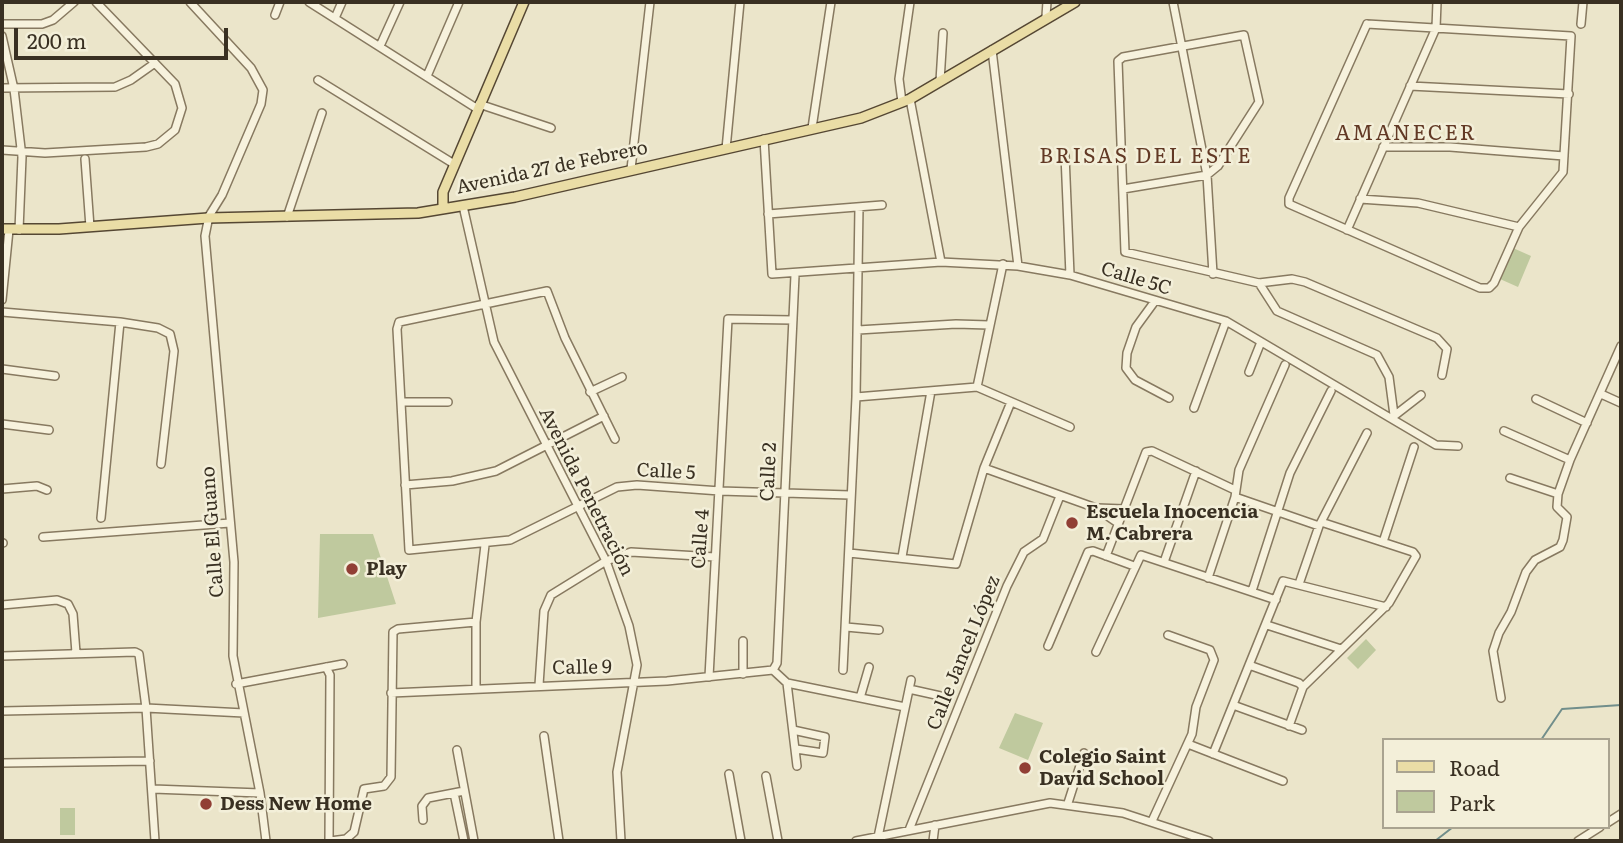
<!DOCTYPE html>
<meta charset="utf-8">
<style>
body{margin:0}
#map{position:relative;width:1623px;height:843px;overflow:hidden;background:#ebe5ca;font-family:Literata,serif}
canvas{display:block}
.frame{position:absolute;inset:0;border:4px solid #393022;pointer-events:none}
.legend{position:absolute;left:1382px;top:738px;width:228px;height:91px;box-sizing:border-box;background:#f3efd9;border:2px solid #a9a390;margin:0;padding:9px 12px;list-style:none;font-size:21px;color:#393022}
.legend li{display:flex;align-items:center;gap:14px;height:35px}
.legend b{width:35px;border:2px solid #a9a390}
.scale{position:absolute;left:14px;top:28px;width:214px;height:32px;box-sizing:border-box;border:4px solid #393022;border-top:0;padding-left:9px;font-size:21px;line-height:24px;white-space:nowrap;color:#393022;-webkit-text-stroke:5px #f3efd9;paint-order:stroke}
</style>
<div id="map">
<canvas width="1623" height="843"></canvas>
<div class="frame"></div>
<ul class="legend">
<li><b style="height:9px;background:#eadda6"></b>Road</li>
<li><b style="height:19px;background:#bfc99e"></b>Park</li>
</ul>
<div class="scale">200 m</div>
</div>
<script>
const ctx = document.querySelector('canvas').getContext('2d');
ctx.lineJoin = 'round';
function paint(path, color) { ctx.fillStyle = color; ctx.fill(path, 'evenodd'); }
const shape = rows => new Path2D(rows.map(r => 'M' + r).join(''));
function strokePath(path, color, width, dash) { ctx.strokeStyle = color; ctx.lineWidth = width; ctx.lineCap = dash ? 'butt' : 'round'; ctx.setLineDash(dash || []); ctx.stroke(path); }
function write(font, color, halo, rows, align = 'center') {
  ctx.font = font + ' Literata,serif'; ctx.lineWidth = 5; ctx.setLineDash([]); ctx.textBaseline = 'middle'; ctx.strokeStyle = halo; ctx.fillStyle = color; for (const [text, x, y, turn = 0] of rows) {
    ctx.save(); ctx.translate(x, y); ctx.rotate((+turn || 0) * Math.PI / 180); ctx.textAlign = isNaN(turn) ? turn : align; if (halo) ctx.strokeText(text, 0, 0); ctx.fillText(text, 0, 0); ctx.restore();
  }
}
paint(shape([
 [1513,248,1531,256,1518,287,1500,279],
 [320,534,373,534,396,604,318,618],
 [1366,639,1376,650,1358,669,1347,658],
 [1015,713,1043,723,1028,760,999,748],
 [60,808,75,808,75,835,60,835]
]), '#bfc99e');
strokePath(shape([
 [1541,740,1562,709,1621,705],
 [1435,841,1453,827]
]), '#718e8b', 2);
const minor = shape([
 [190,2,251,68,263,90,261,104,222,195,209,216,205,236,234,562,233,656,260,793,266,841],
 [309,2,476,108],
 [1173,2,1207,175,1213,274],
 [275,15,280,2],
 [1046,16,1047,2],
 [335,18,342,2],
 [2,24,42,24,53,20,74,2],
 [1367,24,1571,36,1563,172,1519,227,1494,283,1489,288,1480,288,1289,204,1289,198,1367,24],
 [1581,24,1583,2],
 [2,36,14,89,22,157,19,230],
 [380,46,400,2],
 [992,50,1018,266],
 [427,76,459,2],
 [318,80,454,164],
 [940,81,943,33],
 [1410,86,1569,94],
 [2,88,115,87,131,80,155,63],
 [910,99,941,262],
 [902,102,899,79,910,2],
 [479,104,551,128],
 [812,128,831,2],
 [764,139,772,274,941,262,1018,266,1070,275,1226,321,1436,445,1458,446],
 [1383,147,1450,147,1564,156],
 [726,149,740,2],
 [2,150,45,153,146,147,158,144,175,130,182,108,175,84,96,2],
 [1065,155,1070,275],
 [85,159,90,227],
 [631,169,650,2],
 [1123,189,1207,175,1218,166,1259,102,1244,35,1123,57,1118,61,1125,252,1259,283,1292,279,1305,282,1437,338,1447,349,1442,375],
 [1360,199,1418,203,1519,227],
 [463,206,494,342,606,561,629,626,637,665,617,772,621,841],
 [768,214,882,205],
 [287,217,322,113],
 [1347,230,1436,28,1437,2],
 [1259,283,1277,311,1377,355,1389,377,1394,415],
 [2,300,9,230],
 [1155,301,1136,327,1127,353,1126,368,1135,380,1169,398],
 [2,312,120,322,158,328,170,334,174,351,161,464],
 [858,330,956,324,989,325],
 [2,369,55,376],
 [1249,372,1261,342],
 [977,387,1003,264],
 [590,392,622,377],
 [1601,394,1621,403],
 [856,397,977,387,1070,427],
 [1536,399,1587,423],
 [401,402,448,402],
 [1194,408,1226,321],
 [1394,416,1421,395],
 [2,424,49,430],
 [1504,431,1570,460],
 [615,439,565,338,547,291,399,322,397,329,409,550,510,540,617,487,637,485,720,491,850,495],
 [984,468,1096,508,1118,523],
 [1510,478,1558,494],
 [405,485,452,481,496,471,604,416],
 [2,489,37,486,47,490],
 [1235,497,1319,526],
 [1097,508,1124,509],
 [101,518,120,322],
 [43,537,230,523],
 [1383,542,1414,447],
 [2,543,3,543],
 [849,553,956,564,984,468,1011,402],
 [1106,556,1146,452,1152,451,1235,490],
 [902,557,931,391],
 [1164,562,1196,471],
 [1208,578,1235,497,1239,470,1285,365],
 [1299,584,1319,526,1367,433],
 [1252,591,1290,473,1331,391],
 [2,605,57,600,68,604,73,614,76,653],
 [1267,625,1341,649],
 [846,627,879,630],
 [743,641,743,674],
 [1048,646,1088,552,1093,551,1134,566],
 [1096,652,1141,555,1276,600],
 [2,656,135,652,139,654,146,708,155,841],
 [1249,665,1299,683,1303,687],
 [326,667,330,675,329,841],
 [773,670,777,663,795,275],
 [773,670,787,683,905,707],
 [843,670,856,397,859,207],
 [709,677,728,319,793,320],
 [787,683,797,766],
 [236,684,343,664],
 [539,685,544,611,551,595,606,561,631,552,715,557],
 [476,689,476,622,485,545],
 [909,689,945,697],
 [391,693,667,681,773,670],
 [860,698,869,667],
 [1501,698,1493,651,1499,633,1511,612,1526,572,1535,560,1560,547,1563,540,1567,517,1557,507,1558,494,1570,460,1621,346],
 [1233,705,1302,730],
 [2,711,146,708,244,713],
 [1289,726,1303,687,1389,603,1416,556,1413,552,1321,522],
 [793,730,825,737,823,753,796,749],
 [544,736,559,841],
 [1188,744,1283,781],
 [457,750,474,841],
 [1213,754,1283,581,1386,607],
 [2,763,150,761],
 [729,774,741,841],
 [766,776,778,841],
 [153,789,260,793],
 [454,793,464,841],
 [1068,803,1084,753],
 [423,820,422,806,428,798,464,791],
 [1152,821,1192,734,1196,707,1214,660,1210,650,1168,635],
 [1607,823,1621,814],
 [909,830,1007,586,1024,552,1043,539,1060,496],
 [878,837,911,680],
 [330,841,346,839,354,832,364,789,384,786,391,777,393,632,398,629,476,622],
 [856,841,1050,803,1123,813,1209,841],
 [933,841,935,825],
 [1578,841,1600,827]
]);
const major = shape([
 [443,209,443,192,524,2],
 [2,229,59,229,208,218,418,213,515,197,861,118,910,99,1075,2]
]);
strokePath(minor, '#877960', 10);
strokePath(major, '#554733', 12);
strokePath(minor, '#f7f2dd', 7);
strokePath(major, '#eadda6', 9);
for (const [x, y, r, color] of [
 [1072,523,7,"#913f35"],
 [352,569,7,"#913f35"],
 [1025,768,7,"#913f35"],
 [206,804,7,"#913f35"]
]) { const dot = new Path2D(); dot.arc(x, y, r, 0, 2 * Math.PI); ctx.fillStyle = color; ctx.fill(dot); strokePath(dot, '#f3efd9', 2.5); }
write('19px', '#393022', '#f3efd9', [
 ["Avenida 27 de Febrero",552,168,-12],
 ["Calle 5C",1136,279,17],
 ["Calle 5",666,472,3],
 ["Calle 2",769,472,-87],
 ["Avenida Penetración",586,492,63],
 ["Calle El Guano",213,532,-94],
 ["Calle 4",701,539,-86],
 ["Calle Jancel López",964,653,-68],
 ["Calle 9",582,668,-1]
]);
write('bold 19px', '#393022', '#f3efd9', [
 ["Escuela Inocencia",1086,512],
 ["M. Cabrera",1086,534],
 ["Play",366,569],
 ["Colegio Saint",1039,757],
 ["David School",1039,779],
 ["Dess New Home",220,804]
], 'left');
ctx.letterSpacing = '2px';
write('21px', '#623925', '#f3efd9', [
 ["AMANECER",1406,134],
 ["BRISAS DEL ESTE",1146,157]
]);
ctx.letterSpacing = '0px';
</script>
